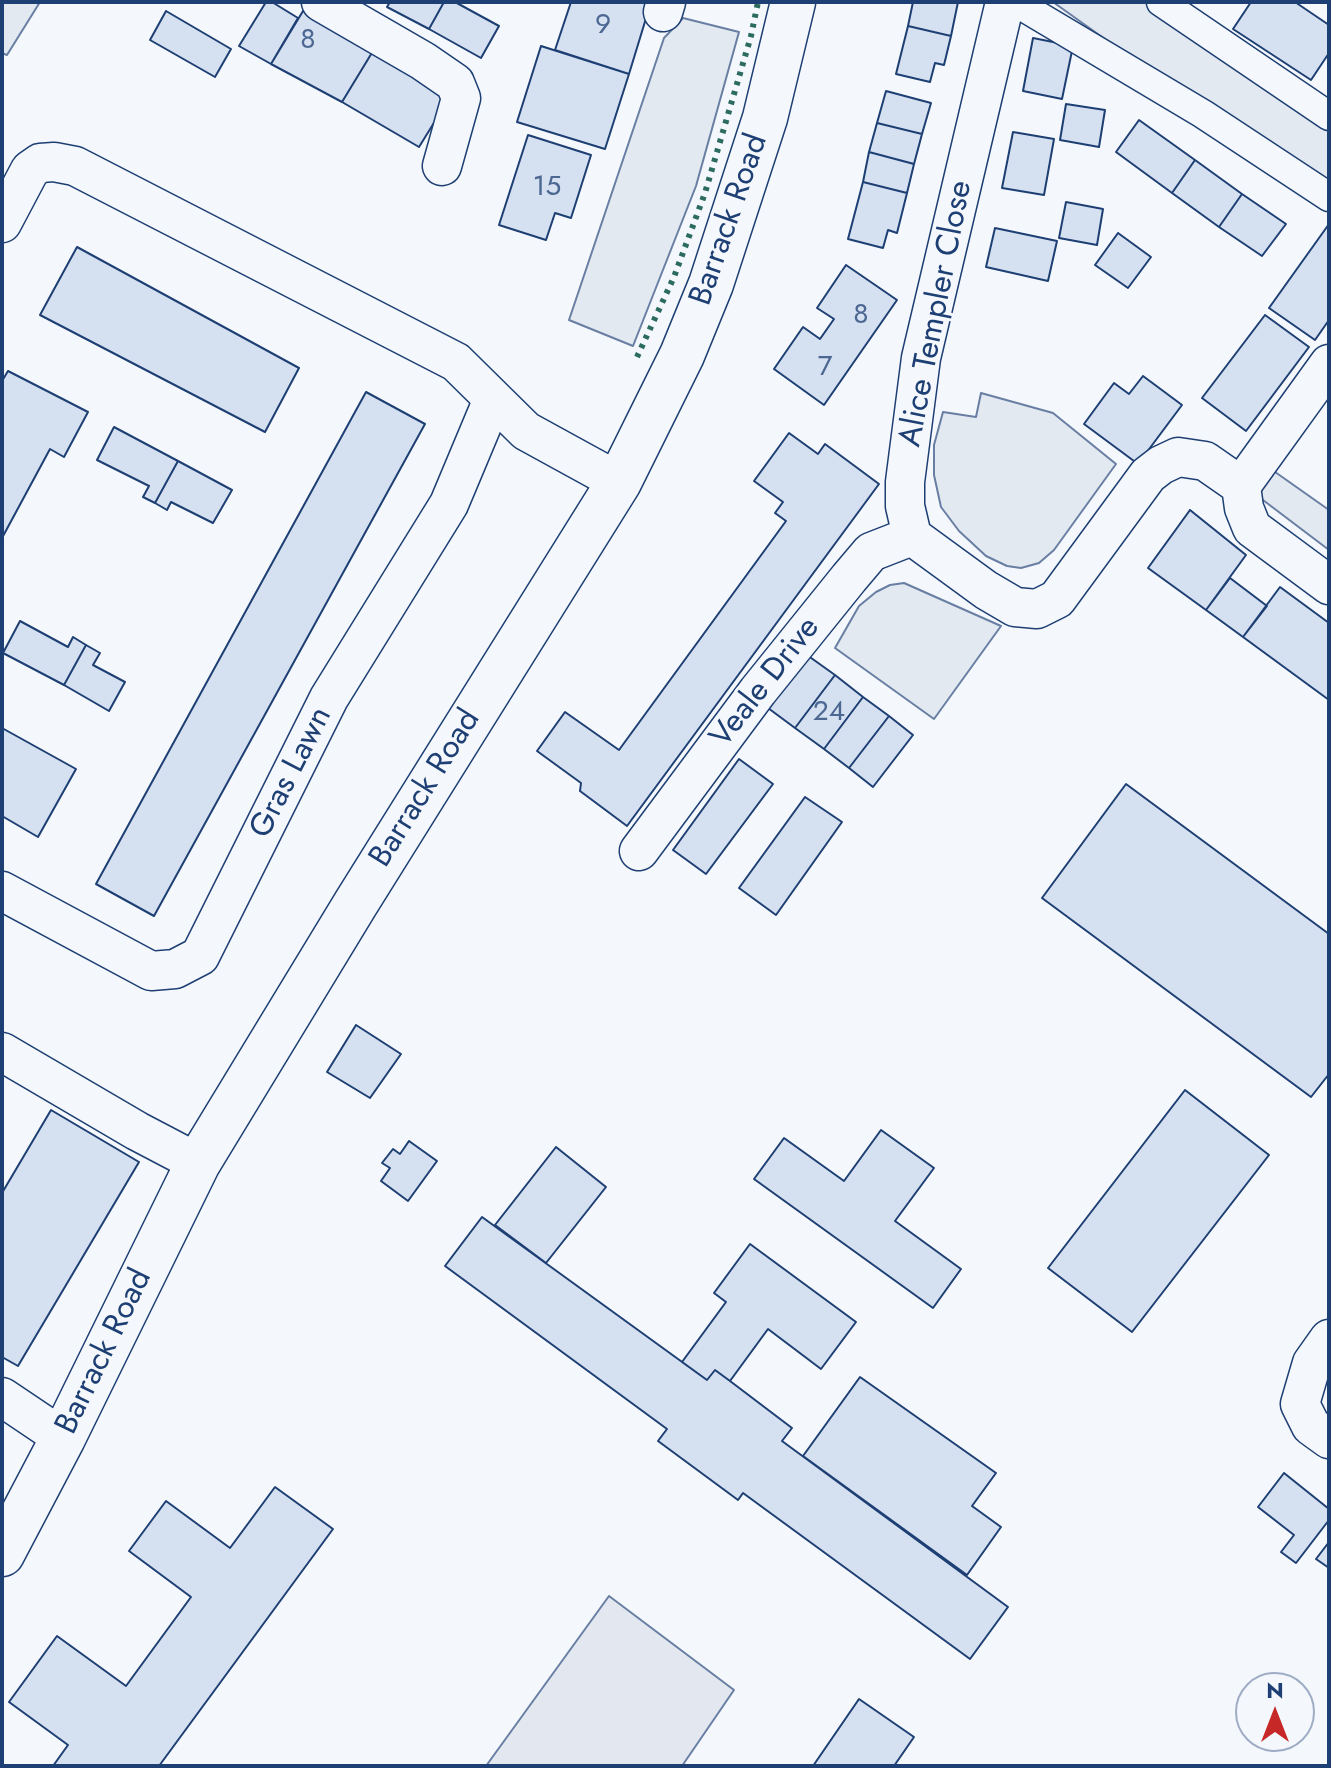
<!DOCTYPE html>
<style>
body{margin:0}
#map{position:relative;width:1331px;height:1768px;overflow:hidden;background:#f4f7fb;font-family:Jost,sans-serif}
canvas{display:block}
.frame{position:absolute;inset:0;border:4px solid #1d3f73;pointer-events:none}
.north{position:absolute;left:1235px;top:1672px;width:80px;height:80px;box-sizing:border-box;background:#f4f7fb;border:2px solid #9eadc5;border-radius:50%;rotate:0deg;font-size:22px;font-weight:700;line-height:32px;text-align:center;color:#1d3f73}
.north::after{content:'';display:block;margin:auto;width:28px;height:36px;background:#c62828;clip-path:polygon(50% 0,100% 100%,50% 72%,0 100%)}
</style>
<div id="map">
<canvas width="1331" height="1768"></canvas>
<div class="frame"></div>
<div class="north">N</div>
</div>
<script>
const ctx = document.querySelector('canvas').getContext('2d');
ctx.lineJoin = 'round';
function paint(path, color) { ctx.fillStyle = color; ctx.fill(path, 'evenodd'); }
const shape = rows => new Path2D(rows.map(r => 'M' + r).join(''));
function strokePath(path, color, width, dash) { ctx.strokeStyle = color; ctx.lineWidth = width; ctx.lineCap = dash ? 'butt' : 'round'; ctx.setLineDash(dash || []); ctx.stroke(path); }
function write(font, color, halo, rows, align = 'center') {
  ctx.font = font + ' Jost,sans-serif'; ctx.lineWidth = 6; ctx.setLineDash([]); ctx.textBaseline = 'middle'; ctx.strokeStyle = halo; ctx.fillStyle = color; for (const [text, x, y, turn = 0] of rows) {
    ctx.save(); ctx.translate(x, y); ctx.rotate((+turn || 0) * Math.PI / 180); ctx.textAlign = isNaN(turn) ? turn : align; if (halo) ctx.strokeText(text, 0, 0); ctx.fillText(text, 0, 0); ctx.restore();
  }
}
const green = shape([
 [2,2,40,2,7,55,2,53,2,2],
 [1053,2,1146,2,1329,127,1329,199,1053,2],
 [683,18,739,32,696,186,633,346,569,320,664,38,683,18],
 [981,393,1053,413,1116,464,1054,550,1039,563,1021,568,1007,566,986,556,959,531,941,507,934,475,934,445,943,412,976,417,981,393],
 [1268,467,1329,510,1329,550,1259,497,1260,480,1268,467],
 [904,583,1001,626,934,719,835,648,859,606,876,592,890,585,904,583]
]);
paint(green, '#e3e9f0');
strokePath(green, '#687fa3', 2);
const parking = shape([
 [609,1596,734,1690,682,1766,486,1766,609,1596]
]);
paint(parking, '#e3e8f0');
strokePath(parking, '#687fa3', 2);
const building = shape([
 [266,2,272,2,298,18,271,64,239,46,266,2],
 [390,2,444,2,429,29,387,7,390,2],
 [444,2,455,2,499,26,481,58,429,29,444,2],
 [571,2,651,2,629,74,555,50,571,2],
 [913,2,958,2,951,36,908,26,913,2],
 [1251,2,1295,2,1329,25,1329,53,1311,80,1233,29,1251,2],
 [166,11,231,49,215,77,150,40,166,11],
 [303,11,373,51,342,102,271,64,303,11],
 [908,26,951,36,944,65,935,63,930,82,896,74,908,26],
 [1033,38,1073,46,1062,99,1023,91,1033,38],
 [541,46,629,74,605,149,517,122,541,46],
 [373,51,450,97,419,147,342,102,373,51],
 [886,91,931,103,922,134,877,123,886,91],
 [1066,104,1105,110,1099,147,1060,140,1066,104],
 [1139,120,1195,160,1172,193,1116,152,1139,120],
 [877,123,922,134,914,164,869,152,877,123],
 [1013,132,1054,139,1044,195,1002,188,1013,132],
 [528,135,591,155,571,218,555,213,546,240,499,225,528,135],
 [869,152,914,164,907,193,863,182,869,152],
 [1195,160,1242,194,1219,227,1172,193,1195,160],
 [863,182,907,193,897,233,888,230,883,248,848,239,863,182],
 [1242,194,1286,224,1262,256,1219,227,1242,194],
 [1066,202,1103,209,1097,245,1059,238,1066,202],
 [1329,224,1329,320,1315,340,1269,308,1329,224],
 [995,228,1057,241,1048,281,986,267,995,228],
 [1118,233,1151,257,1128,288,1095,265,1118,233],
 [77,247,299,368,265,432,40,315,77,247],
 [846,265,897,300,824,405,774,369,803,327,820,339,834,319,817,308,846,265],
 [1265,315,1309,347,1246,431,1202,398,1265,315],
 [8,371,88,412,64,457,50,449,2,538,2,381,8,371],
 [1143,376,1182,405,1138,464,1084,424,1114,383,1129,394,1143,376],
 [366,392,425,424,154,916,96,884,366,392],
 [114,427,178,461,155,503,143,497,149,486,97,460,114,427],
 [789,433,818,454,825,444,879,484,627,826,580,791,581,783,537,751,565,712,619,750,786,521,775,513,783,502,754,481,789,433],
 [178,461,232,490,213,523,171,502,167,510,155,503,178,461],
 [1190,510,1246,555,1206,610,1148,568,1190,510],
 [1230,578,1267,606,1243,637,1206,610,1230,578],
 [1280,587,1329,623,1329,700,1243,637,1280,587],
 [20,621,68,647,73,637,86,645,64,685,3,653,20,621],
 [86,645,100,653,93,665,125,682,109,711,64,685,86,645],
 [807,655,835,675,795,728,768,708,807,655],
 [835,675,863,697,824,749,795,728,835,675],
 [863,697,889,716,849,768,824,749,863,697],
 [889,716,913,735,873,787,849,768,889,716],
 [2,728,76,769,38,837,2,816,2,728],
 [739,759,773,784,706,874,673,850,739,759],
 [1126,784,1329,934,1329,1074,1311,1097,1042,898,1126,784],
 [805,797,842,822,776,915,739,888,805,797],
 [356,1025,401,1054,370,1098,327,1072,356,1025],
 [1185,1090,1269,1155,1132,1332,1048,1268,1185,1090],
 [51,1110,139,1162,18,1366,2,1357,2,1193,51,1110],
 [881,1130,934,1168,895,1221,961,1269,933,1308,754,1179,784,1138,844,1181,881,1130],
 [409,1141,437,1161,408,1201,381,1181,390,1168,382,1163,393,1149,400,1154,409,1141],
 [556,1147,606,1187,546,1263,495,1225,556,1147],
 [482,1217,707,1380,715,1370,730,1381,792,1428,782,1441,1008,1607,970,1659,743,1493,738,1500,658,1441,667,1429,445,1266,482,1217],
 [750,1244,856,1322,821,1369,768,1329,730,1381,715,1370,707,1380,682,1362,726,1302,714,1293,750,1244],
 [860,1377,996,1473,972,1506,1001,1527,967,1575,803,1456,860,1377],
 [1284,1473,1329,1509,1329,1520,1296,1563,1281,1552,1294,1535,1258,1507,1284,1473],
 [275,1487,333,1529,159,1766,53,1766,68,1745,9,1702,57,1636,126,1686,191,1597,129,1551,166,1501,230,1548,275,1487],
 [1329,1542,1329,1568,1316,1559,1329,1542],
 [859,1699,914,1737,894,1766,813,1766,859,1699]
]);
paint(building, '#d5e0f0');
strokePath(building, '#1d3f73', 2);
const pedestrian = shape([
 [1015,2,1203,114,1329,197],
 [1161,2,1329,116]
]);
const minor = shape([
 [321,2,423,61,455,83,461,98,442,166],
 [1005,2,921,358,905,482,905,506,912,536,986,590,1015,607,1037,609,1057,599,1148,475,1161,465,1178,457,1205,461,1241,486],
 [663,12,666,2],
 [2,223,30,170,40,163,54,162,75,166,456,362,526,431,619,482],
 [1329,364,1241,486,1244,508,1252,528,1329,585],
 [639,851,758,691,849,578,871,552,912,536],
 [2,891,151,971,175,969,200,956,329,698,449,504,493,399],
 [2,1052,137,1131,198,1163],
 [1329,1339,1312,1363,1300,1404,1311,1426,1329,1439],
 [2,1397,63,1438]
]);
const tertiary = shape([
 [2,1554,63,1438,198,1163,356,903,619,482,682,355,711,284,765,118,793,2]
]);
strokePath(pedestrian, '#1d3f73', 31);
strokePath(minor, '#1d3f73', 41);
strokePath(tertiary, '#1d3f73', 47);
strokePath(pedestrian, '#f4f7fb', 28);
strokePath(minor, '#f4f7fb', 38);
strokePath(tertiary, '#f4f7fb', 44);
strokePath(shape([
 [637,357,674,277,705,193,751,36,758,2]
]), '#2c6c60', 6, [4, 6]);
write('28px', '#4b6792', null, [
 ["9",603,26],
 ["8",308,41],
 ["15",547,188],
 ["8",861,316],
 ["7",825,368],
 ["24",829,713]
]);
write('32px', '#1d3f73', '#f4f7fb', [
 ["Barrack Road",730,220,-71],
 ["Alice Templer Close",937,314,-79],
 ["Veale Drive",766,683,-52],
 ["Gras Lawn",292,773,-63],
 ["Barrack Road",426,789,-58],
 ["Barrack Road",105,1352,-64]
]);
</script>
